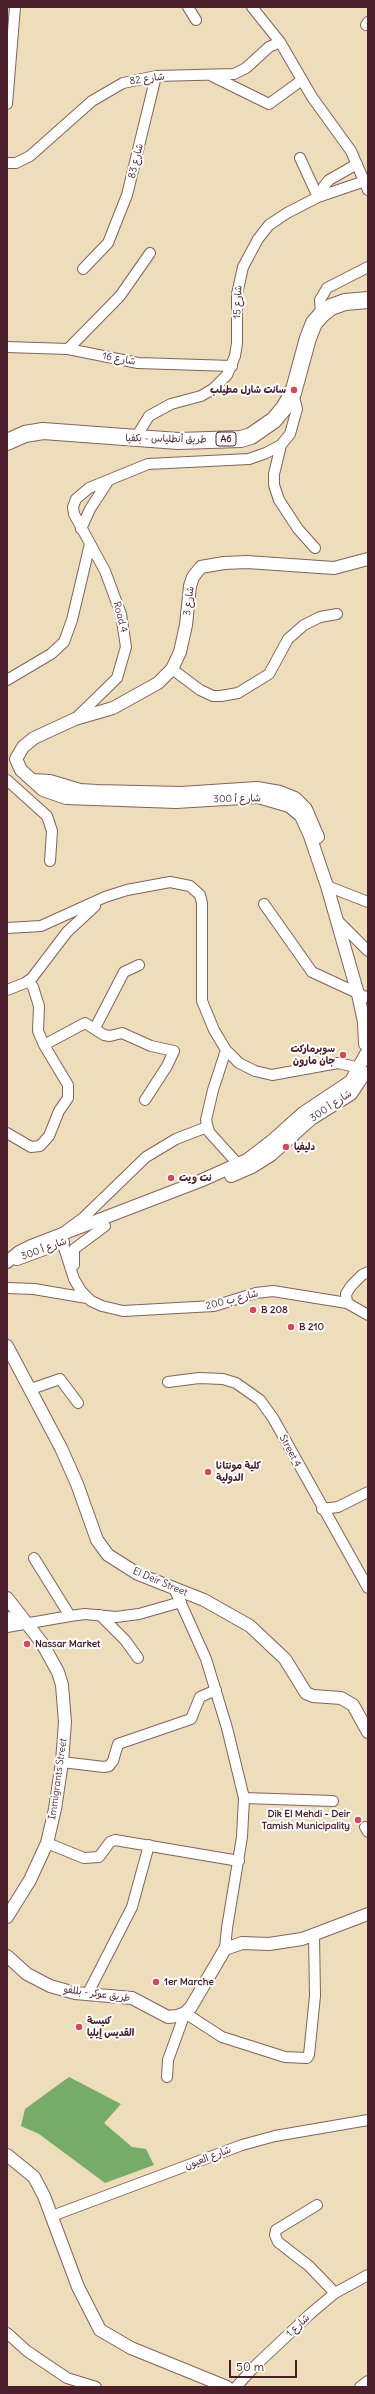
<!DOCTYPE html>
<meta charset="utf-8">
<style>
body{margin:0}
#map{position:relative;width:375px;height:2394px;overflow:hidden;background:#edddba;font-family:Delius,sans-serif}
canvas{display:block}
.frame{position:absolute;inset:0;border:8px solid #4a1f2b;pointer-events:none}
.scale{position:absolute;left:229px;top:2360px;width:68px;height:18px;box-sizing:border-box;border:2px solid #4a1f2b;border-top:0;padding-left:5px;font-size:12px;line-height:14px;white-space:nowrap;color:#4a1f2b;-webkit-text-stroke:3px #fff;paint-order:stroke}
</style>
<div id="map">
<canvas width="375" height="2394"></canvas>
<div class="frame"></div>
<div class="scale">50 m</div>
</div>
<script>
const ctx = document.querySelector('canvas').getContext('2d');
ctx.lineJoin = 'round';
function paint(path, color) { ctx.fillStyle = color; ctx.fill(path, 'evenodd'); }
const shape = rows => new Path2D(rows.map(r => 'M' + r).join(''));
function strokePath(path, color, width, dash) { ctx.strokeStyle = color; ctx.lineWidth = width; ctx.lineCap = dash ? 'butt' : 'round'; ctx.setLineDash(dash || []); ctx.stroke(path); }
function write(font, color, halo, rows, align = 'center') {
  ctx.font = font + ' Delius,"Playpen Sans Arabic",sans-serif'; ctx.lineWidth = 4; ctx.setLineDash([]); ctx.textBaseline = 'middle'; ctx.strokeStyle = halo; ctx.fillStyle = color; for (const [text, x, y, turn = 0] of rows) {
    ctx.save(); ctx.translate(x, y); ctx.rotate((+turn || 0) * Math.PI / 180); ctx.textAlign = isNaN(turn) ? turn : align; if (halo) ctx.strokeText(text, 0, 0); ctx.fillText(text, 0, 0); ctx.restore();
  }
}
paint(shape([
 [69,2077,121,2104,104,2123,132,2147,146,2149,154,2165,105,2183,39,2134,21,2126,25,2109]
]), '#77ab68');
const minor = shape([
 [188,7,196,20],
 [252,7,280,42,312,97,351,151,368,190],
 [366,25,368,22],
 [212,76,269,104,302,80],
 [7,104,15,7],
 [300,158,318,197],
 [7,163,16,163,30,156,92,101,123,83,156,76,234,74,246,68,269,47,280,42],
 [321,196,324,186,329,180,357,164],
 [83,269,108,243,127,195,156,76],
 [321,315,320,300,327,288,368,267],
 [7,347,68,349,138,363,232,366],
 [68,349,120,296,150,253],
 [135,439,149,416,171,404,201,396,213,389,227,375,235,356,237,343,237,294,243,267,258,239,269,225,287,213,318,197,365,181],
 [281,445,274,474,274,485,279,500,298,529,315,548],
 [81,529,90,509,107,483],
 [172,669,200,690,213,696,221,696,238,693,269,674,288,639,304,625,320,617,337,614],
 [7,680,51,654,64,642,72,620,90,544],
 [75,719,117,678,126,647,121,614,105,571,74,514,73,507,76,499,89,488,148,464,249,459,266,453,281,445,290,434,297,409,293,393],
 [7,780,47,816,52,831,50,861],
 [327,886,368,902],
 [264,904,312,972,366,997],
 [338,921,368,951],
 [7,928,41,926,105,897,127,890,170,882,190,886,200,895,202,903,202,1001,214,1030,226,1050,239,1063,255,1071,272,1075,338,1063,360,1068],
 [28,981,33,987,39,1006,38,1031,44,1045,85,1023,104,1035,110,1036,122,1033,151,1046,174,1051,167,1066,145,1100],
 [7,990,25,983,32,978,67,932,95,906],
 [95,1028,124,972,139,965],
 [226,1050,213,1090,206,1120,209,1132,238,1164],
 [207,1127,176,1139,146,1157,83,1218,60,1235,74,1279,81,1291,91,1301,102,1306,123,1311,214,1306,256,1293,273,1291,347,1303,368,1315],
 [7,1133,31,1147,40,1146,49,1136,59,1111,68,1098,68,1085,44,1045],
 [74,1265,74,1249,105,1226],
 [7,1288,34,1289,87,1298],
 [347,1303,346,1294,351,1286,362,1275,368,1272],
 [168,1382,199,1378,223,1379,236,1383,260,1400,273,1418,368,1588],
 [31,1389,60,1379,78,1403],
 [322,1509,338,1507,368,1492],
 [34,1558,70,1616],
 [174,1588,206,1659,227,1728,244,1798,242,1837,227,1928,225,1949],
 [100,1615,125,1640,138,1658],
 [7,1617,24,1620],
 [7,1627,70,1616,85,1614,116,1617,139,1614,181,1602],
 [62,1762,104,1767,109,1766,113,1761,118,1744,191,1719,200,1697,216,1690],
 [244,1798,333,1801],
 [365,1827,368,1832],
 [47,1843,84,1858,99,1857,110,1842,115,1840,239,1861],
 [88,1993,132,1907,149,1845],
 [167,2077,168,2060,185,2013,222,2037,285,2057,307,2058,309,2055,315,1996,314,1935],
 [317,2205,276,2230,275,2235,278,2242,309,2266,335,2293],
 [52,2216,242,2145,275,2136,368,2120],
 [7,2333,27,2351,67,2378,96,2387],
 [236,2387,256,2365,310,2314,335,2293,368,2275],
 [360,2387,368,2381]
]);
const tertiary = shape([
 [32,780,50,781,80,790,97,791,181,793,257,788,280,792,295,798,306,809,318,837],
 [365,1044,364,1022,358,994,327,886,310,836,301,816,289,806,258,797,176,802,66,798,43,790,21,770,16,759,23,747,34,738,75,719,113,708,158,683,172,669,180,652,186,625,190,586,193,577,201,567,224,563,247,562,334,568,368,559],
 [231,1176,252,1167,271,1155,311,1119,351,1094,365,1073],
 [17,1259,63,1242],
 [7,1262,19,1252,31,1246,200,1181,247,1160,273,1140,303,1113,351,1081,366,1054],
 [7,1346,61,1448,77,1484,97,1540,108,1555,138,1574,204,1600,250,1626,285,1659,306,1693,313,1696,341,1698,353,1705,368,1732],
 [7,1598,42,1643,58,1672,62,1685,65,1722,62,1762,55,1809,47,1843,30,1880,7,1917],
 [7,1956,27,1974,50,1986,75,1993,132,1998,168,2017,177,2016,185,2013,191,2007,225,1949,242,1943,269,1944,302,1939,368,1914],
 [7,2155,34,2177,44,2196,78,2287,100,2330,131,2348,227,2387]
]);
const trunk = shape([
 [7,442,25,434,43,431,178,441,241,439,251,436,274,420,284,408,293,393,308,338,314,323,321,315,331,307,345,302,368,300]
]);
strokePath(minor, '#83625d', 12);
strokePath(tertiary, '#83625d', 14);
strokePath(trunk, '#83625d', 18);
strokePath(minor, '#fff', 10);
strokePath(tertiary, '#fff', 12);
strokePath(trunk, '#fff', 16);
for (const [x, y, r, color] of [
 [294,390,4,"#d1495b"],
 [343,1055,4,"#d1495b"],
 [286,1147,4,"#d1495b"],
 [171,1178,4,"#d1495b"],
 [253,1310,4,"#d1495b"],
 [291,1327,4,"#d1495b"],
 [208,1472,4,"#d1495b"],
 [27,1644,4,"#d1495b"],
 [358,1820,4,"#d1495b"],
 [156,1982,4,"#d1495b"],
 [79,2027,4,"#d1495b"]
]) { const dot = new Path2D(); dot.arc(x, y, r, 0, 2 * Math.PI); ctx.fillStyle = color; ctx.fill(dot); strokePath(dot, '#fff', 1.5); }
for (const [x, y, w] of [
 [226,439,20]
]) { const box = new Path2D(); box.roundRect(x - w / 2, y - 7, w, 14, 3); ctx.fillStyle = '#fff'; ctx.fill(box); strokePath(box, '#4a1f2b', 1); }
write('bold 9px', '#4a1f2b', null, [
 ["A6",226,439]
]);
write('10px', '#4a1f2b', '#fff', [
 ["شارع 82",147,79,-8],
 ["شارع 83",136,161,-76],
 ["شارع 15",238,302,-87],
 ["شارع 16",119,359,10],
 ["طريق أنطلياس - بكفيا",166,439,1],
 ["شارع 3",189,601,-83],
 ["Road 4",120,617,75],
 ["شارع أ 300",237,799,-1],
 ["شارع أ 300",331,1106,-34],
 ["شارع أ 300",44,1249,-20],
 ["شارع ب 200",232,1300,-14],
 ["Street 4",290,1451,62],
 ["El Deir Street",160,1582,23],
 ["Immigrants Street",58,1779,-82],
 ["طريق عوكر - بللفو",97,1994,8],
 ["شارع العيون",208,2158,-21],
 ["شارع 1",298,2326,-43]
]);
write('bold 10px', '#4a1f2b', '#fff', [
 ["سانت شارل مطيلب",286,390,"right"],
 ["سوبرماركت",335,1049,"right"],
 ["جان مارون",335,1061,"right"],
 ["دليفيا",294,1147],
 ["نت ويت",179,1178],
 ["B 208",261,1310],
 ["B 210",299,1327],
 ["كلية مونتانا",216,1466],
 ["الدولية",216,1478],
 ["Nassar Market",35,1644],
 ["Dik El Mehdi - Deir",350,1814,"right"],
 ["Tamish Municipality",350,1826,"right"],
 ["1er Marche",164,1982],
 ["كنيسة",87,2021],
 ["القديس إيليا",87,2033]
], 'left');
</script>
